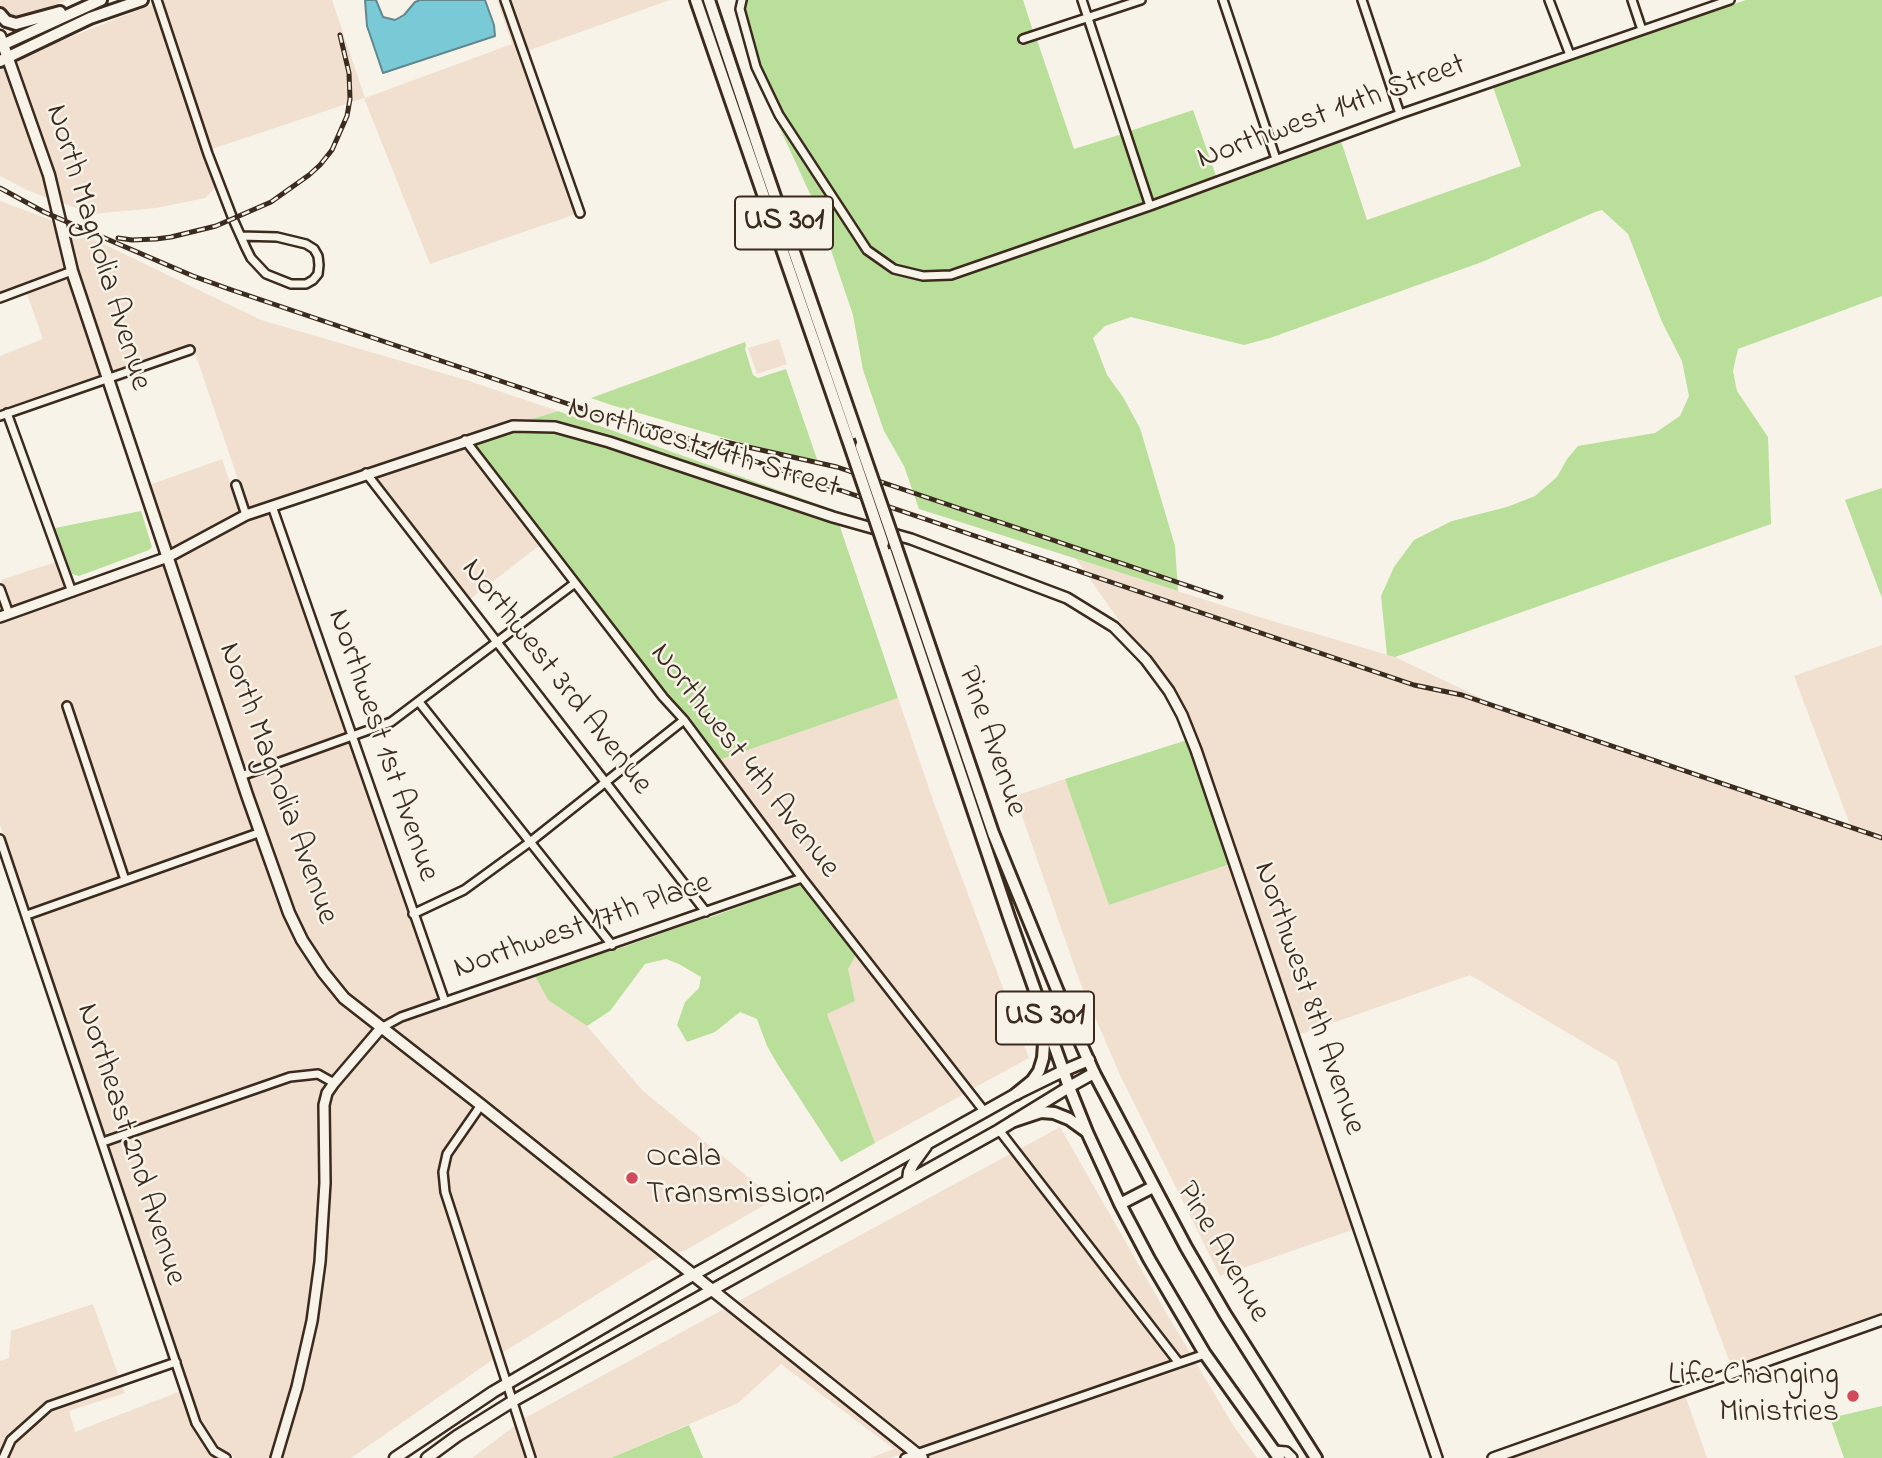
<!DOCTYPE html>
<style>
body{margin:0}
canvas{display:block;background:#f7f3e8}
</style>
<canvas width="1882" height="1458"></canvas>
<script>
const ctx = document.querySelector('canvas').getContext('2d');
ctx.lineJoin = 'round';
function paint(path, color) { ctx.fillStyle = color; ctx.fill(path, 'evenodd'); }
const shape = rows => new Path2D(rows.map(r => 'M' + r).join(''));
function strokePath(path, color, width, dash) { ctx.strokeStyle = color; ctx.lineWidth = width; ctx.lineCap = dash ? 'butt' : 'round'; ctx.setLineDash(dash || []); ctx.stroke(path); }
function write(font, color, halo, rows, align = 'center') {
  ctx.font = font + ' "Indie Flower",sans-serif'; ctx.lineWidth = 5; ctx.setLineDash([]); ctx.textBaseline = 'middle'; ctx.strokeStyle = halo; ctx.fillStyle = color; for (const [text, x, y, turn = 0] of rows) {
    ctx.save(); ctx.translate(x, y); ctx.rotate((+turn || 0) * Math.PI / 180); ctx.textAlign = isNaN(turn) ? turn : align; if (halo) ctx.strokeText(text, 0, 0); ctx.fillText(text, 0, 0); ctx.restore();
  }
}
paint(shape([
 [0,0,67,0,17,19,12,18,5,14,0,6],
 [167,0,332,0,365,98,512,44,497,0,500,0,576,214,430,264,364,98,212,149,163,1],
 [509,0,670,0,527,51],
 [154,4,216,187,205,198,156,208,92,214,60,202,14,62,35,51],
 [6,67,45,177,50,199,25,189,0,176,0,70],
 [0,201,56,222,67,268,0,293],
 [66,226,261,320,466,380,558,411,526,421,511,421,467,435,465,434,248,509,192,344,111,371,77,270],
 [70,277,103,374,0,410,0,356,43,339,27,294,0,303],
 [779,339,787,364,757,374,748,348],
 [464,446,540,545,469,600,373,476],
 [222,459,240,512,170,550,149,485],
 [269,512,346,733,244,770,174,559,247,519],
 [1076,559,1269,620,1395,657,1527,720,1852,830,1794,676,1882,645,1882,1315,1732,1368,1617,1062,1470,975,1298,1035,1200,749,1186,713,1172,688,1150,657,1127,632],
 [56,562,66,589,11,608,1,580],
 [165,563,255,829,127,874,70,700,62,702,119,877,29,909,0,825,0,623],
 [898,698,934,803,1029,1058,972,1089,805,876,719,760],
 [350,742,439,998,399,1012,382,1022,347,994,326,970,306,937,293,911,247,779],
 [1065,779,1109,905,1230,864,1355,1229,1220,1276,1120,1075,1080,982,1015,796],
 [258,839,298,942,319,975,341,1001,375,1028,333,1077,318,1069,288,1073,105,1136,32,918],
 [856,955,964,1094,875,1143,827,1014,855,1001,848,969],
 [535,976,548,1000,587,1026,643,1091,775,1199,684,1251,674,1254,390,1029,403,1021],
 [382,1034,475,1106,443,1151,439,1172,441,1193,495,1358,351,1458,281,1458,302,1389,316,1322,326,1248,328,1182,328,1107,331,1095,338,1086],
 [310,1079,318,1079,327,1084,323,1091,320,1105,320,1183,317,1246,307,1320,293,1385,272,1458,235,1458,217,1447,200,1421,108,1145,291,1082],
 [482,1112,663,1257,651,1261,502,1353,450,1191,448,1173,451,1156],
 [1060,1127,1168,1316,1191,1354,1180,1358,1020,1149],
 [1012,1153,1172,1361,917,1448,735,1303],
 [93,1304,119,1377,46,1402,8,1436,0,1454,0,1361,9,1358,11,1331],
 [726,1308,907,1452,890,1458,870,1458,894,1449,781,1364,738,1403,611,1458,535,1458,523,1419],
 [1196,1363,1233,1425,1257,1458,929,1458,927,1456,1179,1370],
 [122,1386,125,1393,69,1411,75,1432,181,1391,192,1424,211,1454,217,1458,9,1458,15,1443,51,1410],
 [1685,1395,1707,1458,1508,1458],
 [516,1425,526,1458,472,1458]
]), '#f1dfcf');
paint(shape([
 [746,0,1023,0,1033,31,1017,36,1020,45,1037,40,1074,149,1122,134,1144,203,950,270,923,271,896,265,870,247,783,112,760,66,745,10],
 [1746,0,1882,0,1882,296,1738,349,1733,371,1737,391,1768,437,1771,524,1395,657,1387,655,1381,596,1394,567,1414,540,1452,521,1507,507,1535,496,1557,477,1567,459,1578,446,1655,433,1680,416,1689,396,1682,361,1662,322,1628,234,1602,210,1595,212,1482,262,1270,338,1244,345,1131,317,1105,326,1093,338,1107,375,1123,397,1140,428,1175,546,1178,591,919,509,904,466,884,431,863,370,853,315,817,209,760,85,776,117,864,253,894,274,923,280,949,281,1155,209,1341,141,1367,220,1521,166,1493,87],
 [1193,110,1216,176,1152,200,1130,131],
 [745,342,746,346,745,349,753,375,758,378,786,369,819,465,611,405,591,398],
 [558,411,834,510,835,513,610,438,556,422,526,421],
 [514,431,555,432,608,447,839,524,898,698,719,760,684,713,666,694,473,443],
 [1882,488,1882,598,1845,500],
 [141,511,152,547,149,550,79,576,72,574,55,528],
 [1187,740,1230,864,1109,905,1065,779],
 [800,884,856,955,848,969,855,1001,827,1014,875,1143,841,1162,778,1065,767,1046,757,1019,740,1012,715,1032,687,1042,677,1025,685,1002,699,988,701,977,679,964,666,959,645,964,610,1011,587,1026,548,1000,535,976,611,950,612,951,705,918,706,919],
 [1882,1406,1882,1458,1844,1458,1830,1418],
 [689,1425,703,1458,611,1458]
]), '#badf9a');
const water = shape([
 [365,0,376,0,383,17,395,20,404,15,415,2,420,0,485,0,494,25,495,36,383,73,367,26,365,0]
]);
paint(water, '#7ac9d7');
strokePath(water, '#61898d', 2);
const minor = shape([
 [157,0,208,154,233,219,246,248,251,258,266,274,291,284,306,284,313,280,318,274,319,265,318,256,314,249,306,244,277,237,241,236],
 [505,0,580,213],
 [742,0,740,9,756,67,779,115,867,250,894,269,923,276,951,275,1150,206,1400,114,1730,0],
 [1082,0,1150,206],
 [1223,0,1276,159],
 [1362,0,1400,114],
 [1549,0,1570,55],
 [1632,0,1642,30],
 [1023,39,1141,0],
 [0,298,72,271],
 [7,413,72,592],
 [0,416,190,350],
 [465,440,663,697,684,720,802,878,984,1111],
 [366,473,706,912],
 [236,485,246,515],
 [272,506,445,1002],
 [0,589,9,614],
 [419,702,612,945],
 [67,706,125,880],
 [241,776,391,722,575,583],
 [0,839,196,1423,214,1451,226,1458],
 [413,914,464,890,530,842,684,720],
 [27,915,261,832],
 [381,1028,401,1017,802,878],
 [481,1105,447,1154,443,1172,445,1192,531,1458],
 [999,1130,1179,1363],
 [103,1142,290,1077,318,1074,334,1083],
 [3,1458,11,1440,49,1406,176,1362],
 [905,1458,1205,1354]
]);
const tertiary = shape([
 [0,617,168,557,246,515,513,426,555,427,609,442,833,517,911,539,1067,598,1114,627,1146,660,1169,691,1182,715,1196,750,1437,1458],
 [1274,1451,1286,1452,1292,1458],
 [276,1458,297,1387,312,1321,320,1262,325,1183,324,1105,327,1093,334,1083,381,1028],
 [1493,1458,1882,1320]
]);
const secondary = shape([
 [0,36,49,175,72,271,247,795,289,913,302,940,323,972,344,998,481,1105,922,1458],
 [908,1180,909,1172,913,1164,926,1146],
 [395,1458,493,1392,693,1275,1016,1094,1063,1071,1089,1060],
 [427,1458,457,1436,513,1401,999,1130,1069,1087,1094,1073]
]);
const primary = shape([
 [0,14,6,21,16,24,60,12],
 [0,46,101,0],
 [0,61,90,18,142,0]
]);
const trunk = shape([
 [696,0,848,440],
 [709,0,761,156,861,446],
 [883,543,1009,917,1069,1087,1087,1132,1120,1204,1149,1259,1205,1354,1279,1458],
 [896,547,993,833,1058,992,1094,1073,1186,1247,1225,1314,1316,1458],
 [1016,1094,1032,1081,1039,1071,1043,1058,1045,1028],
 [1014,1121,1041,1112,1054,1113,1069,1119,1087,1132],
 [1120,1204,1153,1187]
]);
strokePath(minor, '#3b2a1e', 12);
strokePath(tertiary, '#3b2a1e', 14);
strokePath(secondary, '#3b2a1e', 15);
strokePath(primary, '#3b2a1e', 16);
strokePath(trunk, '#3b2a1e', 16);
strokePath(minor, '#f7f3e8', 7);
strokePath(tertiary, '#f7f3e8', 9);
strokePath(secondary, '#f7f3e8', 10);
strokePath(primary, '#f7f3e8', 10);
strokePath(trunk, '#f7f3e8', 10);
const rail = shape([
 [0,188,44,212,193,276,229,289,601,415,660,429,1414,685,1462,695,1882,838],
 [118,238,132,240,156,239,171,237,216,226,271,202,309,175,320,165,332,150,347,116,350,99,349,73,340,35],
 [721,441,837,467,1221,597],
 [683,446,708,457]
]);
strokePath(rail, '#3b2a1e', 5);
strokePath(rail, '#f7f3e8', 2.5, [8]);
const trunkBridge = shape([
 [848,440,883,543],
 [861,446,896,547]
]);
strokePath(trunkBridge, '#3b2a1e', 16, []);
strokePath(trunkBridge, '#f7f3e8', 10);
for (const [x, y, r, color] of [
 [632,1178,7,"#d1495b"],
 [1853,1396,7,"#d1495b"]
]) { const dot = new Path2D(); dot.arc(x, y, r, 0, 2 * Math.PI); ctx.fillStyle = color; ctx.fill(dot); strokePath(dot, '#f7f3e8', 2.5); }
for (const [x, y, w] of [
 [784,223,98],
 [1045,1018,98]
]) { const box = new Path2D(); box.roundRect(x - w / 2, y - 26.5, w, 53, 5); ctx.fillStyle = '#f7f3e8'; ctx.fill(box); strokePath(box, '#3b2a1e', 2); }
write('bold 30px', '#3b2a1e', null, [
 ["US 301",784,223],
 ["US 301",1045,1018]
]);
write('32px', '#3b2a1e', '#f7f3e8', [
 ["Northwest 14th Street",1332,114,-20],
 ["North Magnolia Avenue",96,248,73],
 ["Northwest 14th Street",703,450,17],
 ["Northwest 3rd Avenue",555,678,52],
 ["Pine Avenue",990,742,71],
 ["Northwest 1st Avenue",381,746,71],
 ["Northwest 4th Avenue",743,762,52],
 ["North Magnolia Avenue",276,784,70],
 ["Northwest 17th Place",583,928,-19],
 ["Northwest 8th Avenue",1307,999,71],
 ["Northeast 2nd Avenue",129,1145,72],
 ["Pine Avenue",1221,1253,60]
]);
write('32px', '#3b2a1e', '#f7f3e8', [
 ["Ocala",646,1160],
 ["Transmission",646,1197],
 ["Life Changing",1839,1378,"right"],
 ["Ministries",1839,1415,"right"]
], 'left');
</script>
